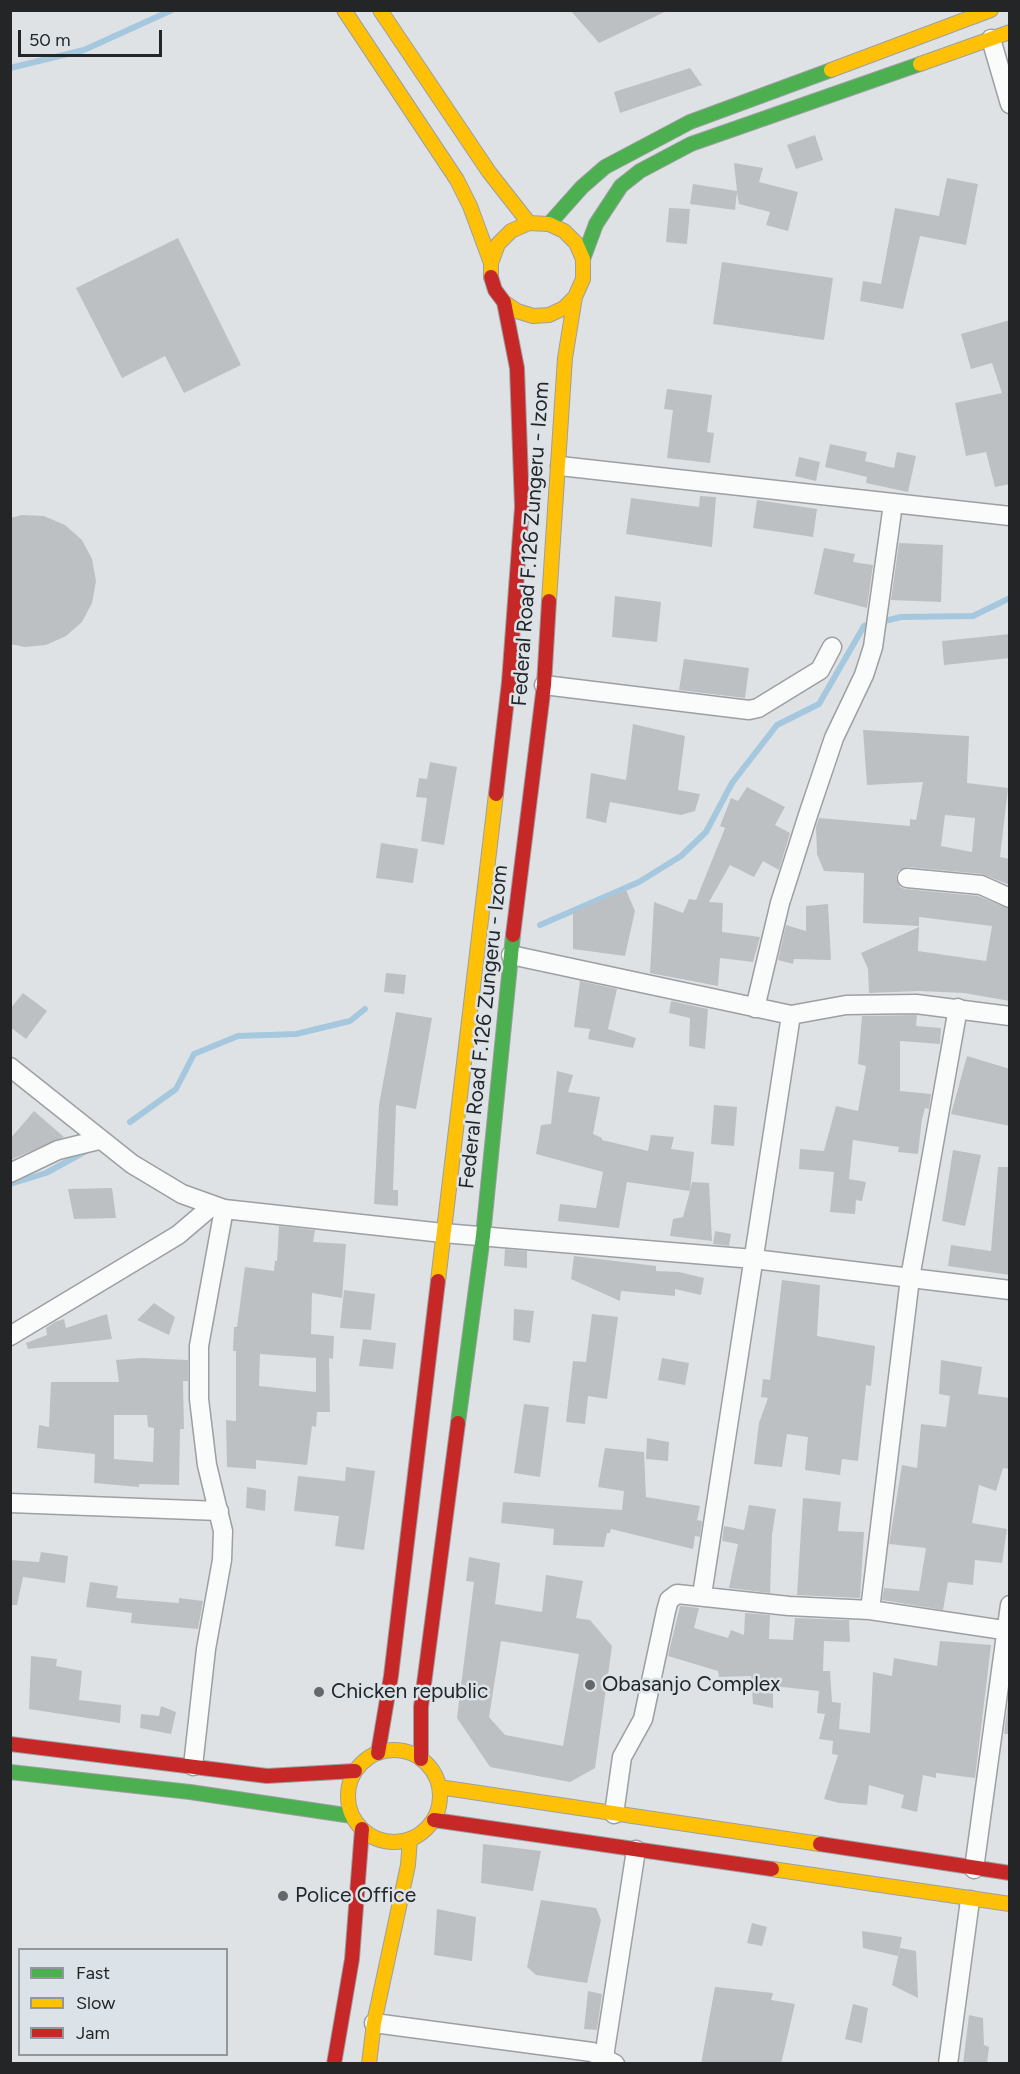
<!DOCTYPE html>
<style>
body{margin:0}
#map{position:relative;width:1020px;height:2074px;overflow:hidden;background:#dfe2e5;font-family:Figtree,sans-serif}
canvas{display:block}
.frame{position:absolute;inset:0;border:12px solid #232527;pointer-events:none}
.legend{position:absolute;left:18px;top:1948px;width:210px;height:108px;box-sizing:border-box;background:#dce3e8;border:2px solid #92979b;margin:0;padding:8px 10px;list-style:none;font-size:18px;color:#232527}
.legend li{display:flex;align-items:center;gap:12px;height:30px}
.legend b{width:30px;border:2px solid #92979b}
.scale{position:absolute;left:18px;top:30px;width:144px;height:27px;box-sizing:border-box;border:3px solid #232527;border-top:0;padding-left:8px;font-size:18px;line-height:21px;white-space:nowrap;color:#232527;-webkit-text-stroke:4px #dce3e8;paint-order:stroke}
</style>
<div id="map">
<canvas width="1020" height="2074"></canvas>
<div class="frame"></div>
<ul class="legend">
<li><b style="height:8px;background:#4caf50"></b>Fast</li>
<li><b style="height:8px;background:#ffc107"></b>Slow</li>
<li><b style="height:8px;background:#c62828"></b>Jam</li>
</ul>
<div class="scale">50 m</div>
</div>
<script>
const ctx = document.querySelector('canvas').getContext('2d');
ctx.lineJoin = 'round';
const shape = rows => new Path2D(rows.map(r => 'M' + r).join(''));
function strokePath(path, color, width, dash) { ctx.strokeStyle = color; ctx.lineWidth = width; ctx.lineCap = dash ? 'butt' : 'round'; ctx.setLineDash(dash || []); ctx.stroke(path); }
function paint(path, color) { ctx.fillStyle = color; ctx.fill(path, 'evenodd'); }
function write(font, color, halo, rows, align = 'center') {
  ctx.font = font + ' Figtree,sans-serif'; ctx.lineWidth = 5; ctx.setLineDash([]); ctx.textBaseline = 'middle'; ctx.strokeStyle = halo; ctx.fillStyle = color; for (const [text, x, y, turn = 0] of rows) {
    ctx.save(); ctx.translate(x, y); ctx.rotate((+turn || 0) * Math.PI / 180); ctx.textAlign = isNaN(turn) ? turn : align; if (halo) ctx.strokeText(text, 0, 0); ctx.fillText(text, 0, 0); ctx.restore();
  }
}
strokePath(shape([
 [10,68,84,50,172,10],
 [540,925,639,882,681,856,706,832,732,783,777,725,819,704,864,626,901,617,973,616,1010,598],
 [130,1122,176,1089,194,1054,238,1036,296,1034,350,1021,365,1009],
 [10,1184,46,1173,86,1151]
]), '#a6c8de', 6);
paint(shape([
 [570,10,669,10,599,43],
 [690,68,702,85,620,113,614,92],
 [815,135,823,160,796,169,787,145],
 [734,163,763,168,759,182,798,192,788,231,766,225,770,212,739,204,737,192,735,210,690,204,693,184,737,191],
 [947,178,978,184,966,245,920,236,903,309,860,301,863,281,881,284,895,208,939,216],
 [669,208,690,209,687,244,666,242],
 [178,238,241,365,184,393,165,356,122,378,76,288],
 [722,262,833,278,824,340,713,324],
 [1010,320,1010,484,995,487,986,452,966,456,955,403,1002,393,992,363,971,369,961,334],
 [667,389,712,395,707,432,714,433,710,463,667,458,673,410,664,409],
 [830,444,867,452,865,461,894,468,897,452,916,456,908,492,866,483,867,477,825,467],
 [799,457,820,462,816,481,795,476],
 [700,496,716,497,712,547,626,534,631,498,699,507],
 [757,500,817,509,813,537,753,528],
 [22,515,44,516,65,525,82,540,92,559,96,581,92,603,82,622,66,636,46,645,25,647,10,644,10,518],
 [899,543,943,545,941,602,891,600],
 [824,548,855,554,853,562,873,565,867,608,814,594],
 [615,596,661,602,657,642,612,637],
 [1010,634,1010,658,944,665,942,641],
 [684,659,749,668,745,698,679,690],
 [633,724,685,736,678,790,700,794,695,811,681,815,610,802,606,823,586,818,591,773,626,780],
 [863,730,969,736,967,783,1008,788,1000,857,1010,859,1010,885,982,874,908,867,898,871,896,878,900,887,905,889,978,896,1010,909,1010,1001,964,993,919,991,869,993,868,969,861,953,919,927,918,951,986,961,992,926,919,917,919,926,863,923,864,873,824,871,817,854,816,827,819,818,910,826,910,819,916,820,923,782,867,785],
 [945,815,975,818,972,852,941,846],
 [430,762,457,767,444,845,421,841,427,798,416,797,419,778,427,779],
 [747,787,785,807,775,825,790,833,779,870,763,861,754,877,730,865,709,902,723,903,722,932,760,937,753,962,720,958,718,986,650,973,654,902,683,913,689,899,696,900,725,828,720,826,731,798,738,801],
 [381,843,418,849,413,883,376,878],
 [626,890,635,911,625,956,573,949,573,912],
 [828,904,831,960,794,959,793,964,778,960,786,925,806,931,806,906],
 [386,973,406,975,404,994,384,992],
 [580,981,617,989,608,1029,636,1038,633,1048,588,1039,590,1029,574,1027],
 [23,993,47,1011,26,1039,10,1027,10,1009],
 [671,1001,708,1009,705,1049,689,1046,690,1018,669,1013],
 [396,1012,432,1018,416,1109,396,1105,393,1190,398,1190,398,1206,374,1204,379,1105],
 [917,1015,916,1026,941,1028,940,1044,900,1041,900,1091,931,1094,929,1109,925,1108,922,1119,918,1154,898,1152,899,1147,853,1140,849,1179,866,1182,862,1201,856,1200,855,1214,830,1212,834,1172,799,1169,800,1149,824,1151,836,1106,858,1111,866,1066,858,1064,862,1016],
 [967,1056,1010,1069,1010,1126,951,1114],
 [557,1071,573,1075,568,1092,600,1097,593,1134,602,1138,602,1140,648,1151,651,1135,674,1137,671,1149,694,1152,690,1191,692,1182,709,1183,712,1241,670,1236,673,1219,683,1217,690,1191,627,1182,619,1228,558,1221,560,1204,596,1208,603,1172,536,1154,541,1125,551,1124],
 [714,1105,737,1107,734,1146,711,1144],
 [34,1111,64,1137,10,1160,10,1139],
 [953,1150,981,1155,965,1226,942,1221],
 [998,1167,1010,1167,1010,1275,948,1266,951,1245,991,1251],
 [112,1188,116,1218,74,1219,68,1189],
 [279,1226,315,1230,313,1242,346,1244,342,1298,312,1293,311,1334,334,1336,333,1359,329,1358,330,1412,317,1412,316,1427,312,1426,307,1465,256,1460,256,1469,227,1467,226,1420,236,1421,236,1351,233,1351,234,1327,237,1327,245,1267,274,1271,275,1261,277,1261],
 [260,1354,316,1358,316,1392,259,1386],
 [715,1231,731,1234,729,1246,713,1244],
 [505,1249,527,1251,527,1268,504,1266],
 [574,1256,656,1266,656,1271,679,1272,704,1278,701,1295,675,1289,675,1296,621,1291,620,1301,571,1279],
 [782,1280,820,1285,817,1336,875,1346,871,1386,866,1385,858,1461,842,1459,840,1475,805,1470,808,1437,787,1434,782,1467,754,1464,759,1423,768,1398,761,1397,763,1379,770,1380],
 [344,1290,375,1294,371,1330,340,1328],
 [154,1303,175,1317,169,1335,137,1320],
 [514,1309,534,1311,530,1343,513,1340],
 [107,1314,112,1339,28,1349,26,1343,47,1335,46,1328,55,1322,64,1319,66,1328],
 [592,1314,618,1317,607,1399,588,1396,585,1424,566,1422,573,1361,586,1362],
 [363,1339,396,1343,393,1369,359,1366],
 [141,1358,188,1360,188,1381,183,1381,184,1429,180,1429,179,1485,139,1484,139,1487,94,1483,95,1454,37,1448,39,1425,49,1427,51,1382,119,1382,116,1360],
 [114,1415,147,1415,148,1427,154,1428,153,1462,114,1459],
 [662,1358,689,1363,685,1385,658,1380],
 [941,1360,982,1367,978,1394,1010,1398,1010,1469,1003,1468,996,1491,979,1485,972,1523,1007,1529,1002,1563,975,1560,973,1585,948,1582,943,1610,882,1600,884,1588,919,1591,926,1548,889,1544,902,1465,917,1468,921,1424,946,1427,950,1396,939,1394],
 [524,1404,549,1407,540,1477,514,1473],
 [647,1438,669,1442,668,1461,646,1459],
 [605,1448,644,1452,646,1497,700,1506,697,1520,702,1521,700,1537,695,1536,693,1549,611,1529,610,1533,607,1533,604,1547,553,1545,554,1529,501,1523,503,1502,622,1510,624,1491,598,1487],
 [346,1467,375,1471,364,1550,335,1546,339,1516,294,1511,298,1476,345,1481],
 [247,1487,266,1490,265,1511,246,1508],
 [803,1498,841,1502,838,1531,864,1532,860,1598,797,1595],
 [749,1505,776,1509,772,1535,770,1593,729,1588,738,1544,722,1541,724,1526,744,1530],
 [41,1552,68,1556,65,1583,23,1577,17,1605,10,1605,10,1560,39,1562],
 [469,1557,500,1563,495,1604,542,1612,546,1575,583,1581,576,1618,590,1620,612,1646,595,1768,570,1782,490,1767,457,1718,474,1582,466,1581],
 [501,1641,579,1654,563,1746,505,1735,489,1717],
 [90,1582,118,1586,116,1598,179,1603,179,1598,203,1601,198,1629,131,1623,132,1613,86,1607],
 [680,1606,699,1608,694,1628,728,1638,731,1630,744,1635,745,1613,770,1615,769,1639,793,1640,795,1618,849,1620,850,1642,824,1641,823,1671,830,1671,832,1702,841,1703,839,1729,870,1733,873,1672,892,1676,894,1658,937,1666,940,1641,991,1645,975,1778,936,1773,936,1778,923,1775,917,1812,901,1808,904,1795,869,1785,867,1805,839,1803,824,1799,838,1755,832,1754,833,1741,819,1739,825,1714,817,1713,819,1691,773,1686,773,1708,753,1704,751,1676,719,1677,718,1671,668,1656],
 [31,1656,57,1659,56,1666,82,1671,79,1700,121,1705,120,1723,29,1709],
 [1009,1694,1010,1734,1004,1734],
 [161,1706,176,1712,171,1734,140,1728,141,1714,159,1716],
 [483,1844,541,1851,533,1891,481,1883],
 [541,1900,596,1908,601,1920,587,1983,536,1975,527,1967],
 [437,1909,476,1917,472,1961,434,1955],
 [752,1923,767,1927,762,1946,747,1943],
 [862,1931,902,1937,898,1956,863,1948],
 [900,1948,916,1951,918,1998,892,1985],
 [715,1987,773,1993,771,2000,795,2004,781,2064,701,2064],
 [588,1991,602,1994,597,2030,584,2029],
 [853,2004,868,2008,862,2043,845,2039],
 [969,2015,983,2018,984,2045,989,2047,987,2064,963,2064]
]), '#bdc0c2');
const street = shape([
 [991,39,1010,104],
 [560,466,1010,516],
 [544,685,749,710,758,708,820,670,832,647],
 [907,878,981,885,1010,898],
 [511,955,791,1015,846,1005,916,1004,1010,1016],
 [755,1008,780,903,808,815,834,738,864,675,873,647,893,504],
 [10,1067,132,1164,182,1194,224,1209,443,1233,754,1259,1010,1290],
 [10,1173,58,1150,99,1140],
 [10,1336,178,1235,212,1206],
 [10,1503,219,1511],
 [702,1595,791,1015],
 [870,1610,910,1278,958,1008],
 [193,1766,206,1649,222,1560,223,1531,207,1465,199,1399,199,1346,224,1209],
 [614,1814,622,1757,643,1719,666,1611,669,1600,677,1594,789,1606,870,1610,1010,1631],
 [974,1869,1010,1605],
 [374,2023,592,2052,615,2064],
 [604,2057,636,1850],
 [948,2064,970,1900]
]);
const fast = shape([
 [549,224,582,187,605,167,690,122,831,70],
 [583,259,596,224,621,186,640,171,691,144,920,64],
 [458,1423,483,1236,513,935],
 [10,1772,190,1792,352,1816]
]);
const slow = shape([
 [344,10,457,180,470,206,491,263],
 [380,10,489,172,529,223],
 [920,64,1010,32],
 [831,70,991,10],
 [491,277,491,263,498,244,511,231,529,223,549,224,564,231,576,243,583,259,583,279,575,297,564,308,549,315,533,316,517,311,504,302],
 [549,601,565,358,575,297],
 [438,1281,496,794],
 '348 1796a46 46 0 1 1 92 0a46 46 0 1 1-92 0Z',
 [439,1787,820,1844],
 [772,1869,1010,1904],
 [369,2064,374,2023,408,1865,410,1839]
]);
const jam = shape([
 [491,277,495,290,504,302,517,368,522,507,509,682,496,794],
 [513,935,544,685,549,601],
 [10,1744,267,1776,355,1771],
 [378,1753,391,1676,438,1281],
 [421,1759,421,1707,458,1423],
 [434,1820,772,1869],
 [820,1844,1010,1873],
 [334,2064,352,1959,362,1829]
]);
strokePath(street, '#9d9fa2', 21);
strokePath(fast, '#9d9fa2', 16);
strokePath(slow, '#9d9fa2', 16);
strokePath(jam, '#9d9fa2', 16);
strokePath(street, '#fafbfb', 18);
strokePath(fast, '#4caf50', 14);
strokePath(slow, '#ffc107', 14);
strokePath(jam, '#c62828', 14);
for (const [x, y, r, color] of [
 [590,1685,6,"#65676a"],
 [319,1692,6,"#65676a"],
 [283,1896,6,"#65676a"]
]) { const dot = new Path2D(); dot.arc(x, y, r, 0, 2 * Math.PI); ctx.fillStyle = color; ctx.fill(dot); strokePath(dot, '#dce3e8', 2); }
write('21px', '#232527', '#dce3e8', [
 ["Federal Road F.126 Zungeru - Izom",531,544,-86],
 ["Federal Road F.126 Zungeru - Izom",484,1027,-84]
]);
write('21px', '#232527', '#dce3e8', [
 ["Obasanjo Complex",602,1685],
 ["Chicken republic",331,1692],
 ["Police Office",295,1896]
], 'left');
</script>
